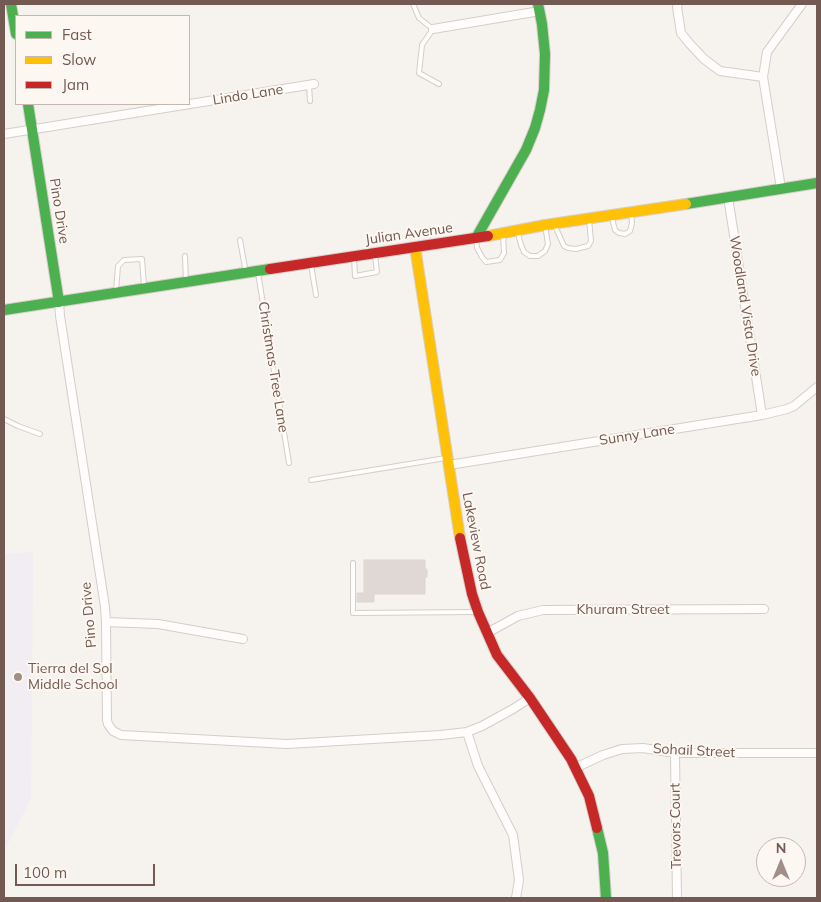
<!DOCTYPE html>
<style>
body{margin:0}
#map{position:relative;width:821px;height:902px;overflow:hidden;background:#f6f2ee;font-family:Mulish,sans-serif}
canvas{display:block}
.frame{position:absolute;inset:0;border:5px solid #725951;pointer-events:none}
.legend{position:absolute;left:15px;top:15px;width:175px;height:90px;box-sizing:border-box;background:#fdf7f1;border:1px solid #c5b8b1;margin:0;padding:6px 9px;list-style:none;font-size:15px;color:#725951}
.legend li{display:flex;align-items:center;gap:10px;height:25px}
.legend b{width:25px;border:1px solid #c5b8b1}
.north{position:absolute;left:756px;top:837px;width:50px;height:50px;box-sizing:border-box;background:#fdf7f1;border:1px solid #c5b8b1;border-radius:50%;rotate:0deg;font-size:14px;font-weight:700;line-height:20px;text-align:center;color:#725951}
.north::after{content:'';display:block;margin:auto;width:18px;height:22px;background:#a08f88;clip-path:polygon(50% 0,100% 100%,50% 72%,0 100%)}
.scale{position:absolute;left:15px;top:864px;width:140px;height:22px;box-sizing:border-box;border:2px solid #725951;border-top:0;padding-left:6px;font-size:15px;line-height:18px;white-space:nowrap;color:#725951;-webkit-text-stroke:4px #fdf7f1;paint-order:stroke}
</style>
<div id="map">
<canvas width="821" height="902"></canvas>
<div class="frame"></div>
<ul class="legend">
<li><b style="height:6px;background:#4caf50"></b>Fast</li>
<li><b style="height:6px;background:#ffc107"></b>Slow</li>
<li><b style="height:6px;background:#c62828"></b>Jam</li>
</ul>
<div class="north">N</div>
<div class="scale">100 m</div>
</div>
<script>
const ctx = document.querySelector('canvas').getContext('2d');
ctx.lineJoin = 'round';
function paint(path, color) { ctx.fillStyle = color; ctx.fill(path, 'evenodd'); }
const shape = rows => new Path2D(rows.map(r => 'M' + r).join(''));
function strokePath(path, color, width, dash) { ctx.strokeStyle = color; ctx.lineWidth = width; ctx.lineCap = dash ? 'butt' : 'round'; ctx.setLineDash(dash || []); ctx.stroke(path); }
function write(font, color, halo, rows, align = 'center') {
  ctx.font = font + ' Mulish,sans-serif'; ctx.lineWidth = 4; ctx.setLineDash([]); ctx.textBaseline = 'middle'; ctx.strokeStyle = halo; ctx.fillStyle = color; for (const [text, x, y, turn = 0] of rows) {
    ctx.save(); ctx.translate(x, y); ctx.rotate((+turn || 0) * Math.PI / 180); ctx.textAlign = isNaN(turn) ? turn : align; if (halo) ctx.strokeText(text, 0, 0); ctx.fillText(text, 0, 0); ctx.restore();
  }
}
paint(shape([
 [33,552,31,799,4,851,4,554]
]), '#f2ecf3');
const building = shape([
 [364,560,425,560,425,569,427,569,427,577,425,577,425,594,374,594,374,602,357,602,357,593,364,593,364,560]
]);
paint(building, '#e0d8d4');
strokePath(building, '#ded5d1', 1);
const lane = shape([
 [413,4,419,18,433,29,422,45,419,73,439,84],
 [309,85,310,101],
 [612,218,615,230,619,233,625,234,630,231,632,223,631,214],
 [555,226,564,246,568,248,576,249,588,246,591,241,589,219],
 [517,230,521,245,524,252,530,256,538,256,545,251,548,244,545,225],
 [476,239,477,248,482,257,486,262,500,260,504,253,503,235],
 [240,240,246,273],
 [185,256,186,282],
 [354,258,355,276,377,272,375,256],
 [311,265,316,295],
 [258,273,289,463],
 [116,292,118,266,124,260,142,259,144,286],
 [4,419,18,426,40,434],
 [311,480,446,458],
 [353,563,353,613,476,612]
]);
const street = shape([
 [678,4,677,7,681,33,689,43,704,59,720,71,763,77],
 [433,29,540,11],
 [4,134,314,84],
 [781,188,763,77,767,52,802,4],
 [728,197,762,415],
 [59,302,60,316,105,607,106,622,107,720,108,724,113,731,121,735,287,744,441,735,467,732,482,726,513,709,530,698],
 [449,465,762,415,787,409,794,406,817,387],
 [106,622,158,624,243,639],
 [487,633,518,616,543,610,764,609],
 [467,732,478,766,513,835,519,880,516,898],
 [675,753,677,898],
 [575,768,603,755,622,749,643,748,675,753,817,753]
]);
const fast = shape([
 [11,4,16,34],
 [28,104,59,302],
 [686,204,817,183],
 [476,238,526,150,535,128,540,110,544,90,545,54,542,24,538,4],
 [4,310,270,269],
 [597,828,603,853,606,898]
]);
const slow = shape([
 [488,236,545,225,686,204],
 [415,247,460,538]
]);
const jam = shape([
 [270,269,488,236],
 [460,538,472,594,478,612,497,655,530,698,571,759,589,796,597,828]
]);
strokePath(lane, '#d4cec9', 6);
strokePath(street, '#d4cec9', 10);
strokePath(fast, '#d6ceca', 12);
strokePath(slow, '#d6ceca', 12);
strokePath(jam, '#d6ceca', 12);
strokePath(lane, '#fefdfc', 4);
strokePath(street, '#fefdfc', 8);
strokePath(fast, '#4caf50', 10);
strokePath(slow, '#ffc107', 10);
strokePath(jam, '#c62828', 10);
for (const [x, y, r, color] of [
 [18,677,5,"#a08f88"]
]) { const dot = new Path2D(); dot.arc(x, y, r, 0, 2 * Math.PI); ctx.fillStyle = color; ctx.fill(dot); strokePath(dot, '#fdf7f1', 2); }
write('14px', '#725951', '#fdf7f1', [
 ["Lindo Lane",248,95,-9],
 ["Pino Drive",59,211,81],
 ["Julian Avenue",409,234,-8],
 ["Woodland Vista Drive",745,306,81],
 ["Christmas Tree Lane",273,367,81],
 ["Sunny Lane",637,435,-9],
 ["Lakeview Road",476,541,79],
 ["Khuram Street",623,610],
 ["Pino Drive",89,615,-95],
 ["Sohail Street",694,751,3],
 ["Trevors Court",676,826,-91]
]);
write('14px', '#725951', '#fdf7f1', [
 ["Tierra del Sol",28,669],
 ["Middle School",28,685]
], 'left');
</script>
